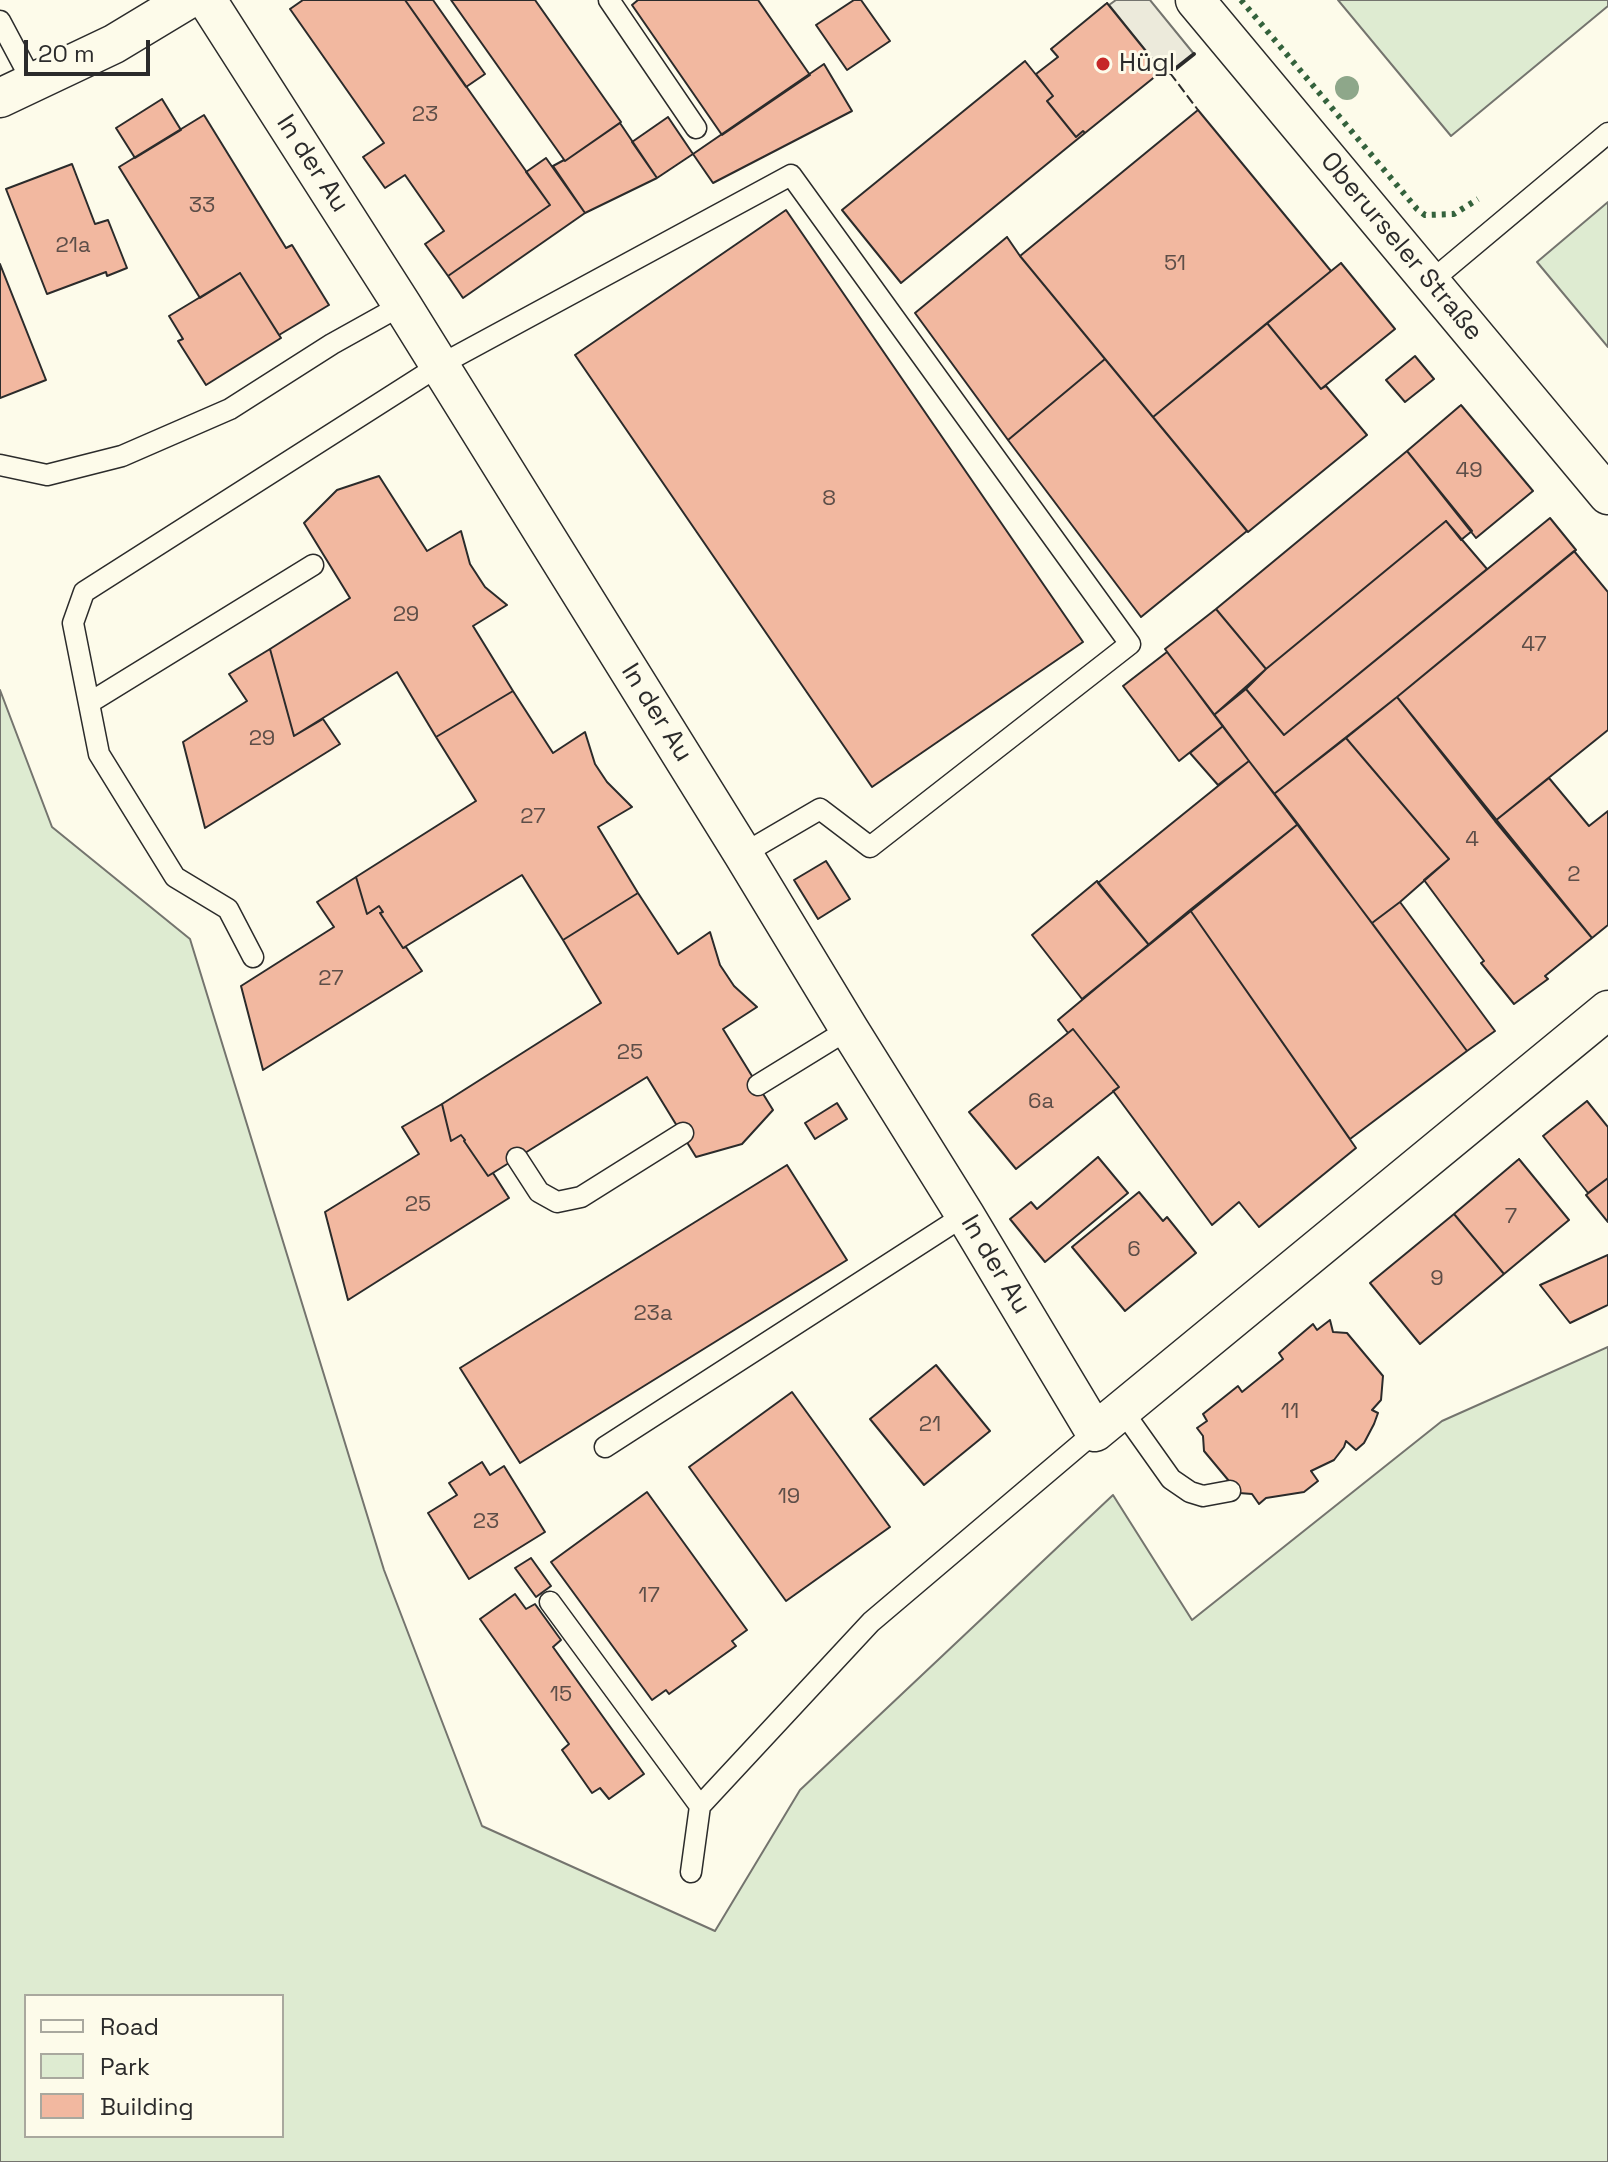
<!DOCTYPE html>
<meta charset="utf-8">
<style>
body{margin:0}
#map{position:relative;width:1608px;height:2162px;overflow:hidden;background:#fdfbea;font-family:"Space Grotesk",sans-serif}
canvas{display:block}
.legend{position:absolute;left:24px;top:1994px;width:260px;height:144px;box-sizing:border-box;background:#fdfbea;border:2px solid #a9a89e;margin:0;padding:10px 14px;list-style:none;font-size:24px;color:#2b2b2b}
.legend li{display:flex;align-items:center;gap:16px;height:40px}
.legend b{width:40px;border:2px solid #a9a89e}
.scale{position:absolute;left:24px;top:40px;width:126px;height:36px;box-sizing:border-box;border:4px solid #2b2b2b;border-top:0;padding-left:10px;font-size:24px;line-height:28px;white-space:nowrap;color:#2b2b2b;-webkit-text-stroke:6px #fdfbea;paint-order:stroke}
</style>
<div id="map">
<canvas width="1608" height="2162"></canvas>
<ul class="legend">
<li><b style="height:10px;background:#fdfbea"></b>Road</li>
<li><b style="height:22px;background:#deebd1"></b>Park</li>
<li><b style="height:22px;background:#f2b8a0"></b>Building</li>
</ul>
<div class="scale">20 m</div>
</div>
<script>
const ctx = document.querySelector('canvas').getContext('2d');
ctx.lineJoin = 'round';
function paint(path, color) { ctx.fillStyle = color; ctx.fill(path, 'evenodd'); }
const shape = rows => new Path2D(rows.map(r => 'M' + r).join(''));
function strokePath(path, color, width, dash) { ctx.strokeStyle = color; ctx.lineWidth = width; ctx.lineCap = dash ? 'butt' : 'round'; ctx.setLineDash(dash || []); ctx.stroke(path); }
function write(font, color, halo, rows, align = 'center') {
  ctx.font = font + ' "Space Grotesk",sans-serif'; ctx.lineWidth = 6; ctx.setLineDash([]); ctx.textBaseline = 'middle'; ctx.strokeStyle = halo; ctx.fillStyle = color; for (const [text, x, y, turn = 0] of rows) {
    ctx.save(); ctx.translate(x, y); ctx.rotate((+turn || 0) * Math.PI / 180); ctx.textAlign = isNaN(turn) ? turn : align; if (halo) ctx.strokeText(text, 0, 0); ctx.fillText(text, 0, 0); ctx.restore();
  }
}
const green = shape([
 [1338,0,1608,0,1608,6,1451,136,1338,0],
 [1608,202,1608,347,1537,262,1608,202],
 [0,690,52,827,190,939,384,1570,482,1826,715,1931,800,1790,1113,1495,1192,1620,1442,1421,1608,1347,1608,2162,0,2162,0,690],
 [26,1996,282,1996,282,2136,26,2136,26,1996]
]);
paint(green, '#deebd1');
strokePath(green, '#74746e', 2);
const parking = shape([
 [1116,0,1150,0,1194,54,1170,73,1162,71,1109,5,1116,0]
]);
paint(parking, '#eceadb');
strokePath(parking, '#74746e', 2);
const building = shape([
 [303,0,405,0,550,205,448,276,425,244,444,231,405,175,385,188,363,157,384,143,290,9,303,0],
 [405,0,433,0,485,74,466,87,405,0],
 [451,0,535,0,621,122,565,161,451,0],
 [638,0,758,0,810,75,722,135,632,5,638,0],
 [854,0,861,0,890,41,847,70,816,25,854,0],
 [1107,3,1162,71,1085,133,1083,131,1076,137,1047,101,1053,96,1036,74,1058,57,1051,49,1107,3],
 [1025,61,1053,96,1047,101,1076,137,1083,131,1085,133,901,283,842,210,1025,61],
 [824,64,852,111,713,183,693,154,824,64],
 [162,99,181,130,135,158,116,128,162,99],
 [1198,110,1331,271,1153,417,1020,256,1198,110],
 [204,115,286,248,292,245,329,305,279,335,240,273,200,298,119,167,204,115],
 [668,117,693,154,657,178,632,142,668,117],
 [620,123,657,178,585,213,553,166,564,160,565,161,620,123],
 [546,158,585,213,463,298,448,276,550,205,526,172,546,158],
 [72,164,95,224,108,220,127,268,107,276,106,272,47,294,6,189,72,164],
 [786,210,1083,642,872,787,575,355,786,210],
 [1007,237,1020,256,1105,359,1008,440,915,313,1007,237],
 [1341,263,1395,329,1321,389,1267,323,1341,263],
 [0,264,46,380,0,398,0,264],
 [240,273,281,338,206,385,178,341,183,339,169,316,240,273],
 [1267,323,1321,389,1326,386,1367,435,1248,532,1153,417,1267,323],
 [1415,356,1434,379,1405,402,1386,380,1415,356],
 [1105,359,1247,531,1141,617,1008,440,1105,359],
 [1461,405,1533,491,1476,538,1407,451,1461,405],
 [1407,451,1472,531,1461,540,1446,521,1266,669,1216,609,1407,451],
 [379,476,427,551,461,531,470,564,485,587,507,605,473,626,513,691,436,737,397,672,294,736,270,649,350,598,304,523,337,490,379,476],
 [1550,518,1576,550,1397,697,1274,794,1214,715,1246,689,1284,735,1550,518],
 [1446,521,1487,569,1284,735,1246,689,1266,669,1446,521],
 [1574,551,1608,592,1608,730,1495,821,1397,697,1574,551],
 [1216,609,1266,669,1214,715,1165,649,1216,609],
 [270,649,294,736,323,719,340,744,205,828,183,742,247,701,229,674,270,649],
 [1167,652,1223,726,1179,761,1123,686,1167,652],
 [513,691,553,753,585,732,595,764,607,782,632,807,598,827,638,893,563,940,522,875,403,948,380,913,383,912,379,906,367,914,356,877,476,801,436,737,513,691],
 [1397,697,1592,938,1545,976,1548,979,1514,1004,1481,963,1484,961,1424,880,1449,859,1346,738,1397,697],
 [1223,726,1249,761,1218,785,1190,753,1223,726],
 [1346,738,1449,859,1400,902,1372,923,1274,794,1346,738],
 [1249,761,1298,824,1149,945,1098,883,1249,761],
 [1549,778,1589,826,1608,811,1608,925,1592,938,1495,821,1549,778],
 [1298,824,1467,1051,1350,1139,1190,910,1298,824],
 [826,861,850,899,818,919,794,880,826,861],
 [356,877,367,914,379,906,383,912,380,913,403,948,406,947,422,971,263,1070,241,986,334,927,317,902,356,877],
 [1097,881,1149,945,1082,999,1032,935,1097,881],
 [638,893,678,954,710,932,720,965,734,986,757,1007,723,1029,773,1110,742,1144,696,1157,647,1077,488,1176,464,1141,465,1140,461,1135,451,1141,442,1104,601,1003,563,940,638,893],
 [1400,902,1495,1031,1467,1051,1372,923,1400,902],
 [1190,910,1356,1148,1259,1227,1239,1202,1212,1225,1113,1091,1119,1087,1073,1029,1068,1033,1058,1020,1190,910],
 [1073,1029,1119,1087,1016,1169,969,1112,1073,1029],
 [1587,1101,1608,1127,1608,1178,1588,1193,1543,1136,1587,1101],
 [837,1103,847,1119,815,1139,805,1123,837,1103],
 [442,1104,451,1141,461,1135,465,1140,464,1141,488,1176,493,1173,509,1198,348,1300,325,1212,419,1154,402,1127,442,1104],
 [1098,1157,1128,1193,1045,1262,1010,1219,1031,1202,1037,1209,1098,1157],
 [1519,1159,1569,1220,1504,1274,1454,1214,1519,1159],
 [787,1165,847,1260,520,1463,460,1368,787,1165],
 [1608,1178,1608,1222,1586,1195,1608,1178],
 [1139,1192,1163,1221,1167,1217,1196,1253,1125,1311,1072,1247,1139,1192],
 [1454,1214,1504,1274,1420,1344,1370,1283,1454,1214],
 [1608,1255,1608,1305,1570,1323,1540,1285,1608,1255],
 [1330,1320,1333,1332,1347,1333,1383,1376,1381,1400,1372,1410,1378,1413,1374,1424,1364,1443,1356,1450,1346,1441,1344,1447,1334,1460,1311,1471,1318,1481,1304,1492,1266,1498,1259,1504,1252,1494,1239,1493,1204,1451,1203,1436,1197,1428,1207,1421,1203,1414,1238,1386,1242,1392,1283,1359,1279,1353,1313,1324,1317,1330,1330,1320],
 [936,1365,990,1431,924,1485,870,1419,936,1365],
 [792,1392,890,1527,786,1601,689,1467,792,1392],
 [482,1462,490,1475,504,1466,545,1532,469,1579,428,1513,457,1495,449,1483,482,1462],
 [647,1492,747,1630,732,1641,736,1646,669,1694,666,1690,652,1700,551,1562,647,1492],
 [531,1558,551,1586,536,1597,515,1568,531,1558],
 [515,1594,526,1609,535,1604,561,1640,553,1647,644,1774,609,1799,600,1788,592,1793,562,1750,569,1744,480,1619,515,1594]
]);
paint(building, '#f2b8a0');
strokePath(building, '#2b2b2b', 2);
const service = shape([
 [609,0,696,128],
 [0,21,33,83],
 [1430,282,1608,133],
 [0,465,47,475,122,456,230,409,332,344,402,305],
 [89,703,313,565],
 [253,957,228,909,175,877,99,754,73,623,84,592,440,365,791,175,1130,644,870,847,820,809,743,854],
 [758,1085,849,1029],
 [517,1158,539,1192,557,1202,581,1197,683,1133],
 [1122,1410,1171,1479,1190,1492,1203,1496,1230,1491],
 [605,1447,965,1215],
 [550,1602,700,1806],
 [691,1872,700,1806,871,1622,1095,1432]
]);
const minor = shape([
 [207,0,402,305,743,854,849,1029,965,1215,1095,1432,1608,1010],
 [1195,0,1608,495],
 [0,98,114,44,187,0]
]);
strokePath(service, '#2b2b2b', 23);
strokePath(minor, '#2b2b2b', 41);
strokePath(service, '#fdfbea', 20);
strokePath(minor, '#fdfbea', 38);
strokePath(shape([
 [1241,0,1417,209,1425,215,1454,214,1478,199]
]), '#34623c', 6, [4, 6]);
strokePath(shape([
 [1170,73,1198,110]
]), '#2b2b2b', 2, [10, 4]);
strokePath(shape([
 [1162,71,1170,73,1194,54]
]), '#2b2b2b', 4);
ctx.fillStyle = '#8ea78a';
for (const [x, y] of [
 [1347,88]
]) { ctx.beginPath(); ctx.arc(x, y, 12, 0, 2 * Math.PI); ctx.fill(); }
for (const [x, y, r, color] of [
 [1103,64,8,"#c62828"]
]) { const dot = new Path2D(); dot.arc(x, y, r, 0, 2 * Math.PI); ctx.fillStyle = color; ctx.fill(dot); strokePath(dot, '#fdfbea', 3); }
write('22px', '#5d4e48', null, [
 ["23",425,115],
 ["33",202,206],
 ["21a",73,246],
 ["51",1175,264],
 ["49",1469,471],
 ["8",829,499],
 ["29",406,615],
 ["47",1534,645],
 ["29",262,739],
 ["27",533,817],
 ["4",1472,840],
 ["2",1574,875],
 ["27",331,979],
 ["25",630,1053],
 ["6a",1041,1102],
 ["25",418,1205],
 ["7",1511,1217],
 ["6",1134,1250],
 ["9",1437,1279],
 ["23a",653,1314],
 ["11",1290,1412],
 ["21",930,1425],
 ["19",789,1497],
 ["23",486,1522],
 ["17",649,1596],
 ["15",561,1695]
]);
write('26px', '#2b2b2b', '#fdfbea', [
 ["Hügl",1119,64]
], 'left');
write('26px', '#2b2b2b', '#fdfbea', [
 ["In der Au",312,164,57],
 ["Oberurseler Straße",1401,247,50],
 ["In der Au",656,713,58],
 ["In der Au",995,1265,59]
]);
</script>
